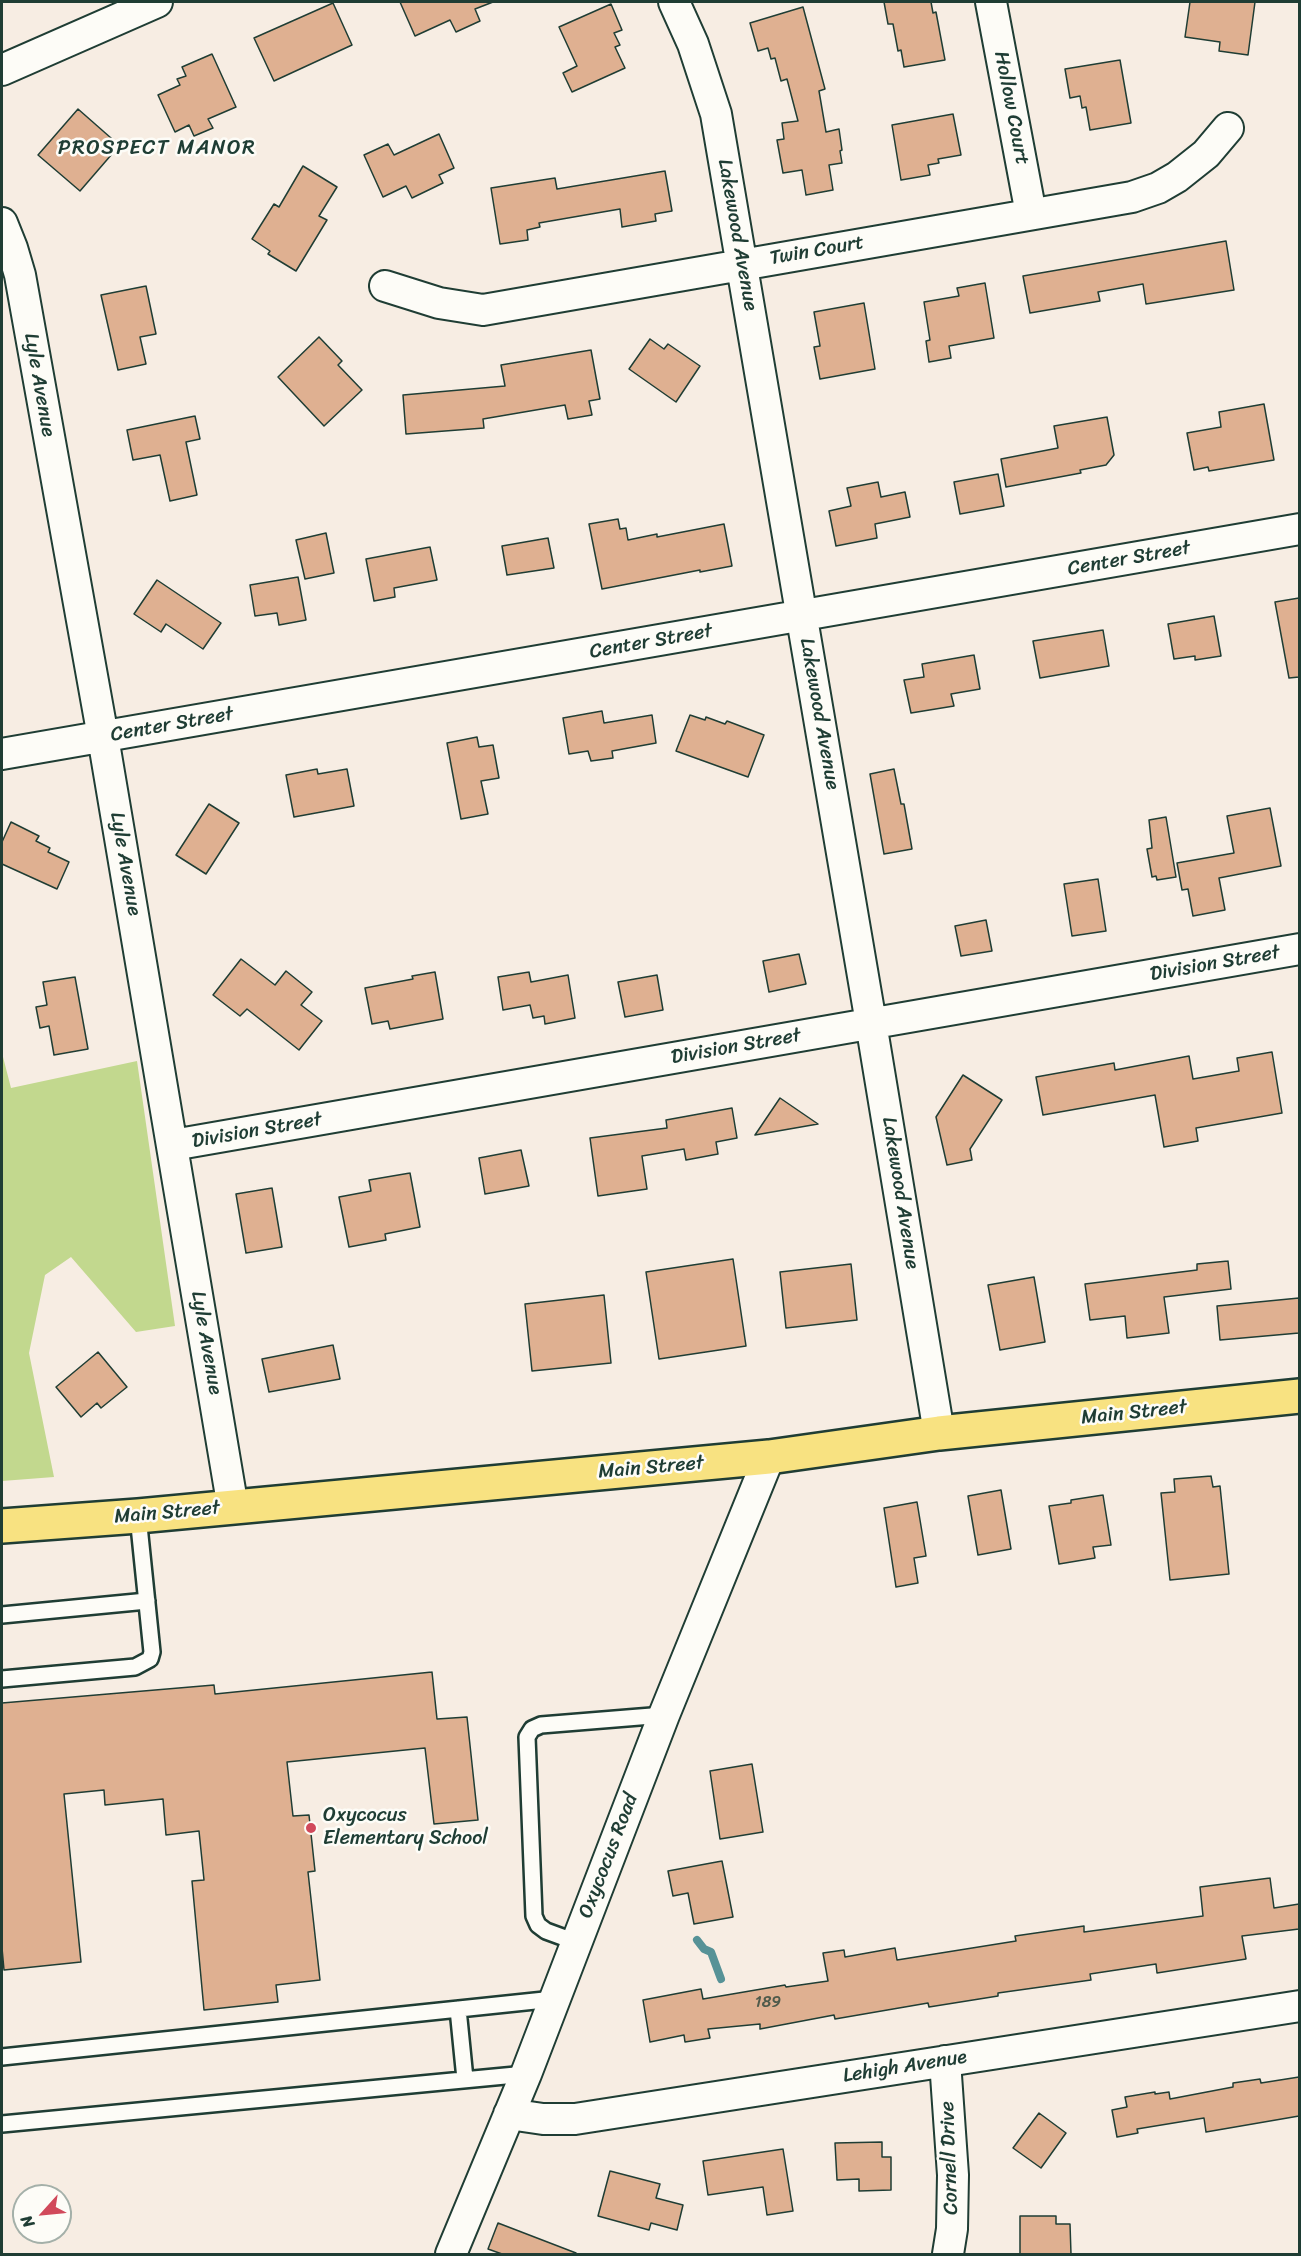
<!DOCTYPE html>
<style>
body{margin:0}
#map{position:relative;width:1301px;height:2256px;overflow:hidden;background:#f7ede3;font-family:Sriracha,sans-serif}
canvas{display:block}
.frame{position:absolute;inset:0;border:3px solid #1f3d34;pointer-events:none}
.north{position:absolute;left:12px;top:2184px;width:60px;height:60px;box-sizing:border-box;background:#fdfcf7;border:2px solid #a4b0a9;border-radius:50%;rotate:243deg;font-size:16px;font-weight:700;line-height:24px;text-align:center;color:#1f3d34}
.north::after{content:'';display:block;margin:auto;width:21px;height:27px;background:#d1495b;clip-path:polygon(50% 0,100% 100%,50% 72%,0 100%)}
</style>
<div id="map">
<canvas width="1301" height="2256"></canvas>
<div class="frame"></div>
<div class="north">N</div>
</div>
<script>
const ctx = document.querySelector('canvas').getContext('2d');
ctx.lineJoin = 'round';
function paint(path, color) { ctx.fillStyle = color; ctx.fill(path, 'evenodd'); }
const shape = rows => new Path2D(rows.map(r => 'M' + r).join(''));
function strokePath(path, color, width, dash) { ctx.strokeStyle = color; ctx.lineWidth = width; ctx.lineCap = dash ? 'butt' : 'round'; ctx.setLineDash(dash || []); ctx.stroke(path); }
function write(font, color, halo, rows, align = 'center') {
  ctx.font = font + ' Sriracha,sans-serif'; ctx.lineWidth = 5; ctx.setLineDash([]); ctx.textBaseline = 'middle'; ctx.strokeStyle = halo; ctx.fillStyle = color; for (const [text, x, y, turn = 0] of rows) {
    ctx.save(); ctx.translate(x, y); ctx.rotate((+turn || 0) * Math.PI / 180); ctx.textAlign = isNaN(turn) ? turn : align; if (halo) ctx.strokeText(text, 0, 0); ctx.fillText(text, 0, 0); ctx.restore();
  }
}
paint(shape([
 [2,1053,11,1088,137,1061,175,1326,136,1332,71,1257,45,1275,29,1353,54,1477,2,1481]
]), '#c2d88e');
strokePath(shape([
 [697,1940,704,1949,711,1952,721,1979]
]), '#569297', 8);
const building = shape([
 [400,2,493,2,475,9,480,21,456,32,450,20,415,36,400,2],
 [884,2,931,2,933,13,936,12,945,60,904,67,901,50,898,51,893,24,888,24,884,2],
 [1190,2,1255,2,1248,55,1219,51,1220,42,1185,37,1190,2],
 [333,3,352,45,274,81,254,38,333,3],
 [611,4,622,30,614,33,620,45,615,47,625,68,572,92,563,73,577,66,559,27,611,4],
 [803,7,825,89,819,91,826,132,839,129,842,150,840,151,842,163,829,165,833,190,806,195,802,170,783,173,777,140,784,139,782,123,798,121,787,79,781,81,775,58,771,59,768,48,758,51,750,23,803,7],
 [212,54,236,107,208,119,213,128,194,136,189,125,175,132,158,95,180,85,177,79,186,76,182,67,212,54],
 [1120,60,1131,123,1090,130,1086,107,1082,108,1080,96,1070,98,1065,69,1120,60],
 [78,109,111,138,103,147,112,154,80,191,38,155,78,109],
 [953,114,961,155,938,159,939,163,928,165,930,175,901,180,892,125,953,114],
 [439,134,454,168,439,175,443,183,412,198,406,186,383,197,364,155,388,144,394,155,439,134],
 [303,166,337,187,319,216,327,220,296,271,268,254,270,251,252,239,274,204,279,207,303,166],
 [665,171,672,211,655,214,656,221,622,227,620,209,539,223,540,227,527,230,528,240,500,244,491,188,555,178,557,189,665,171],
 [1226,241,1234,290,1146,304,1143,284,1098,292,1100,301,1030,313,1023,276,1226,241],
 [985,283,994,338,949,346,951,358,929,362,926,341,930,340,924,302,959,296,957,288,985,283],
 [146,286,156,334,140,337,146,364,118,370,101,295,146,286],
 [864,303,875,369,820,379,814,347,820,346,814,312,864,303],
 [319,337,342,361,338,365,362,390,324,426,278,377,319,337],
 [650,339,664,349,668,344,700,366,676,402,629,369,650,339],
 [591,350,600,399,589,401,592,415,568,419,565,405,483,419,484,428,406,434,403,395,505,386,501,365,591,350],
 [1264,404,1274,460,1209,471,1208,467,1194,470,1187,433,1221,427,1219,412,1264,404],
 [195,416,200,439,186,442,197,495,170,501,160,455,133,460,127,430,195,416],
 [1107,417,1114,455,1106,465,1080,470,1081,473,1006,487,1001,459,1058,448,1054,426,1107,417],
 [998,474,1004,506,960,514,954,482,998,474],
 [878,482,881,497,905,492,910,517,875,524,877,538,836,546,829,511,851,506,847,488,878,482],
 [618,519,620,529,626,528,628,540,657,534,657,537,724,524,732,566,700,572,700,570,602,589,589,524,618,519],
 [326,533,334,573,305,579,296,540,326,533],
 [548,538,554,568,507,575,502,546,548,538],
 [430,547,437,580,394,588,395,597,374,601,366,559,430,547],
 [298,577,306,620,279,625,277,613,255,616,250,585,298,577],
 [157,580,221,623,203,649,166,624,161,632,134,614,157,580],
 [1299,598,1299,677,1289,678,1275,602,1299,598],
 [1214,616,1221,656,1195,660,1195,656,1174,659,1168,624,1214,616],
 [1103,630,1109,666,1040,678,1033,641,1103,630],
 [974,655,980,689,951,694,954,706,911,713,904,680,924,677,922,664,974,655],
 [602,711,604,723,652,715,656,743,612,751,613,758,591,761,588,751,569,754,563,718,602,711],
 [690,715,705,720,706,717,725,724,727,721,764,735,748,777,676,751,690,715],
 [477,737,479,747,493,745,499,778,481,781,488,814,461,819,447,743,477,737],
 [317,769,318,774,347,769,354,806,294,817,286,775,317,769],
 [894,769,901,804,904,804,912,849,884,854,870,774,894,769],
 [209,804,239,823,206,874,176,855,209,804],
 [1270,808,1281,866,1219,878,1225,910,1193,916,1188,889,1182,890,1177,863,1234,853,1227,816,1270,808],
 [1166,817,1176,877,1157,880,1156,876,1152,877,1147,849,1152,848,1149,820,1166,817],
 [11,822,39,836,36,841,50,848,48,852,69,862,57,889,2,864,2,842,11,822],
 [1098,879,1106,931,1072,936,1064,884,1098,879],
 [986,920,992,951,961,956,955,926,986,920],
 [799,954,806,984,769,992,763,961,799,954],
 [241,959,275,985,286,971,312,992,301,1005,322,1021,299,1050,247,1009,240,1016,213,995,241,959],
 [435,972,443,1019,390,1029,388,1021,372,1024,365,988,413,979,412,976,435,972],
 [529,972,531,982,568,975,575,1018,545,1024,544,1016,533,1018,530,1005,503,1010,498,977,529,972],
 [657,975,663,1010,625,1017,618,982,657,975],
 [75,977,88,1049,54,1055,49,1026,40,1028,36,1007,47,1005,43,982,75,977],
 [1272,1052,1282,1113,1196,1128,1198,1141,1164,1147,1155,1095,1043,1115,1036,1077,1114,1063,1115,1070,1189,1056,1193,1079,1239,1071,1237,1058,1272,1052],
 [963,1075,1002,1100,970,1149,972,1160,947,1165,936,1117,963,1075],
 [780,1098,818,1124,755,1135,780,1098],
 [732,1108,737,1138,716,1142,718,1154,686,1160,684,1149,642,1156,647,1189,598,1196,590,1138,667,1128,666,1120,732,1108],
 [521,1150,529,1186,485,1194,479,1158,521,1150],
 [410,1173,420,1227,385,1234,386,1240,349,1247,339,1197,371,1191,369,1180,410,1173],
 [272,1188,282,1247,246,1253,236,1194,272,1188],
 [733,1259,746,1346,659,1359,646,1272,733,1259],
 [1228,1261,1231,1289,1164,1297,1169,1333,1127,1338,1125,1316,1090,1320,1085,1284,1197,1270,1197,1264,1228,1261],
 [851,1264,857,1320,786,1328,780,1272,851,1264],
 [1034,1277,1045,1342,1000,1350,988,1285,1034,1277],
 [604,1295,611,1363,532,1371,525,1304,604,1295],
 [1299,1298,1299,1333,1220,1340,1217,1306,1299,1298],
 [333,1345,340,1379,269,1392,262,1359,333,1345],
 [98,1352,127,1387,101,1408,97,1403,81,1417,56,1387,98,1352],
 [1211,1476,1213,1487,1220,1486,1229,1574,1170,1580,1161,1493,1175,1492,1174,1479,1211,1476],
 [1001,1490,1011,1549,978,1555,968,1496,1001,1490],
 [1103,1495,1111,1545,1093,1547,1095,1558,1059,1564,1049,1506,1071,1503,1071,1500,1103,1495],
 [917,1502,926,1556,914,1558,918,1583,896,1587,884,1508,917,1502],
 [432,1672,437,1719,467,1717,478,1820,434,1824,425,1748,287,1762,293,1816,309,1815,315,1871,308,1872,320,1980,276,1985,278,2002,204,2010,192,1881,204,1880,199,1831,166,1835,163,1799,105,1805,104,1790,64,1794,81,1962,4,1970,2,1948,2,1703,214,1685,215,1694,432,1672],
 [752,1764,763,1832,720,1839,710,1771,752,1764],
 [722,1861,733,1917,694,1924,688,1893,673,1896,668,1871,722,1861],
 [1270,1878,1274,1908,1299,1904,1299,1929,1242,1936,1246,1959,1157,1973,1156,1964,1090,1974,1091,1980,998,1993,998,1996,929,2007,928,2003,835,2019,834,2015,760,2029,760,2024,708,2029,710,2038,685,2042,684,2035,650,2042,643,2000,701,1989,703,1999,785,1985,786,1987,828,1981,823,1953,844,1950,845,1957,895,1948,897,1960,1016,1941,1015,1936,1084,1926,1084,1932,1203,1916,1200,1887,1270,1878],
 [1299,2077,1299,2116,1206,2132,1204,2118,1137,2129,1138,2133,1117,2137,1112,2110,1127,2107,1125,2097,1155,2092,1155,2094,1169,2092,1170,2099,1233,2087,1233,2083,1260,2079,1261,2083,1299,2077],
 [1039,2113,1066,2133,1041,2168,1013,2148,1039,2113],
 [882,2142,882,2157,891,2157,891,2190,859,2191,859,2179,837,2180,835,2143,882,2142],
 [783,2149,793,2211,767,2215,763,2187,708,2195,703,2161,783,2149],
 [610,2171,660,2184,656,2198,683,2205,677,2230,651,2223,649,2230,598,2216,610,2171],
 [1020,2216,1056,2216,1056,2224,1070,2224,1071,2254,1020,2254,1020,2216],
 [498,2223,576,2253,576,2254,502,2254,488,2249,498,2223]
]);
paint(building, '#dfb091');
strokePath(building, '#1f3d34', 1.5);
const service = shape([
 [2,1615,147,1601],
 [2,1679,135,1667,150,1659,152,1652,138,1516],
 [576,1942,546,1931,538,1925,534,1916,527,1737,532,1729,541,1725,664,1715],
 [458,2009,465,2079],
 [2,2057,554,1999],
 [2,2124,526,2074]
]);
const minor = shape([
 [674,2,693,44,716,114,871,1023,939,1433],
 [991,2,1031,214],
 [2,70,157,2],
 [2,223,12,248,20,275,103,737,233,1508],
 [385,286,439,303,483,310,1132,197,1158,188,1177,177,1206,154,1228,128],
 [2,754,1300,529],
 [173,1145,1300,949],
 [945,2061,953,2175,952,2229,948,2254],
 [509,2114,543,2119,575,2119,1300,2006],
 [451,2254,526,2074,664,1715,769,1457]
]);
const trunk = shape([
 [2,1526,138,1516,769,1457,939,1433,1300,1396]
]);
strokePath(service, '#1f3d34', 20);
strokePath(minor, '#1f3d34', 34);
strokePath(trunk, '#1f3d34', 38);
strokePath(service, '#fdfcf7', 15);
strokePath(minor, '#fdfcf7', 30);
strokePath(trunk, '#f8e281', 33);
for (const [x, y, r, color] of [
 [311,1828,6,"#d1495b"]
]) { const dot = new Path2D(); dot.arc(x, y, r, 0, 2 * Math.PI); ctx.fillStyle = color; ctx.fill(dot); strokePath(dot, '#fdfcf7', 2); }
write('16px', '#4f5a4b', null, [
 ["189",768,2003]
]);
write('20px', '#1f3d34', '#fdfcf7', [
 ["Hollow Court",1011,108,79],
 ["Lakewood Avenue",737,235,80],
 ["Twin Court",817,251,-10],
 ["Lyle Avenue",39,385,80],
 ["Center Street",1129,559,-10],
 ["Center Street",651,642,-10],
 ["Lakewood Avenue",819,714,80],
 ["Center Street",172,725,-10],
 ["Lyle Avenue",125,864,80],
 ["Division Street",1215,964,-10],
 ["Division Street",736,1047,-10],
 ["Division Street",257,1131,-10],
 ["Lakewood Avenue",900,1193,81],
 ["Lyle Avenue",206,1343,80],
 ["Main Street",1134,1413,-6],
 ["Main Street",651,1468,-5],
 ["Main Street",167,1513,-5],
 ["Oxycocus Road",609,1856,-69],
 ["Lehigh Avenue",905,2067,-9],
 ["Cornell Drive",950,2158,-92]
]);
write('20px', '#1f3d34', '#fdfcf7', [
 ["Oxycocus",323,1816],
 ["Elementary School",323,1839]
], 'left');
ctx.letterSpacing = '1.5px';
write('21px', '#1f3d34', '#fdfcf7', [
 ["PROSPECT MANOR",157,149]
]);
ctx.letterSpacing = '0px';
</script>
